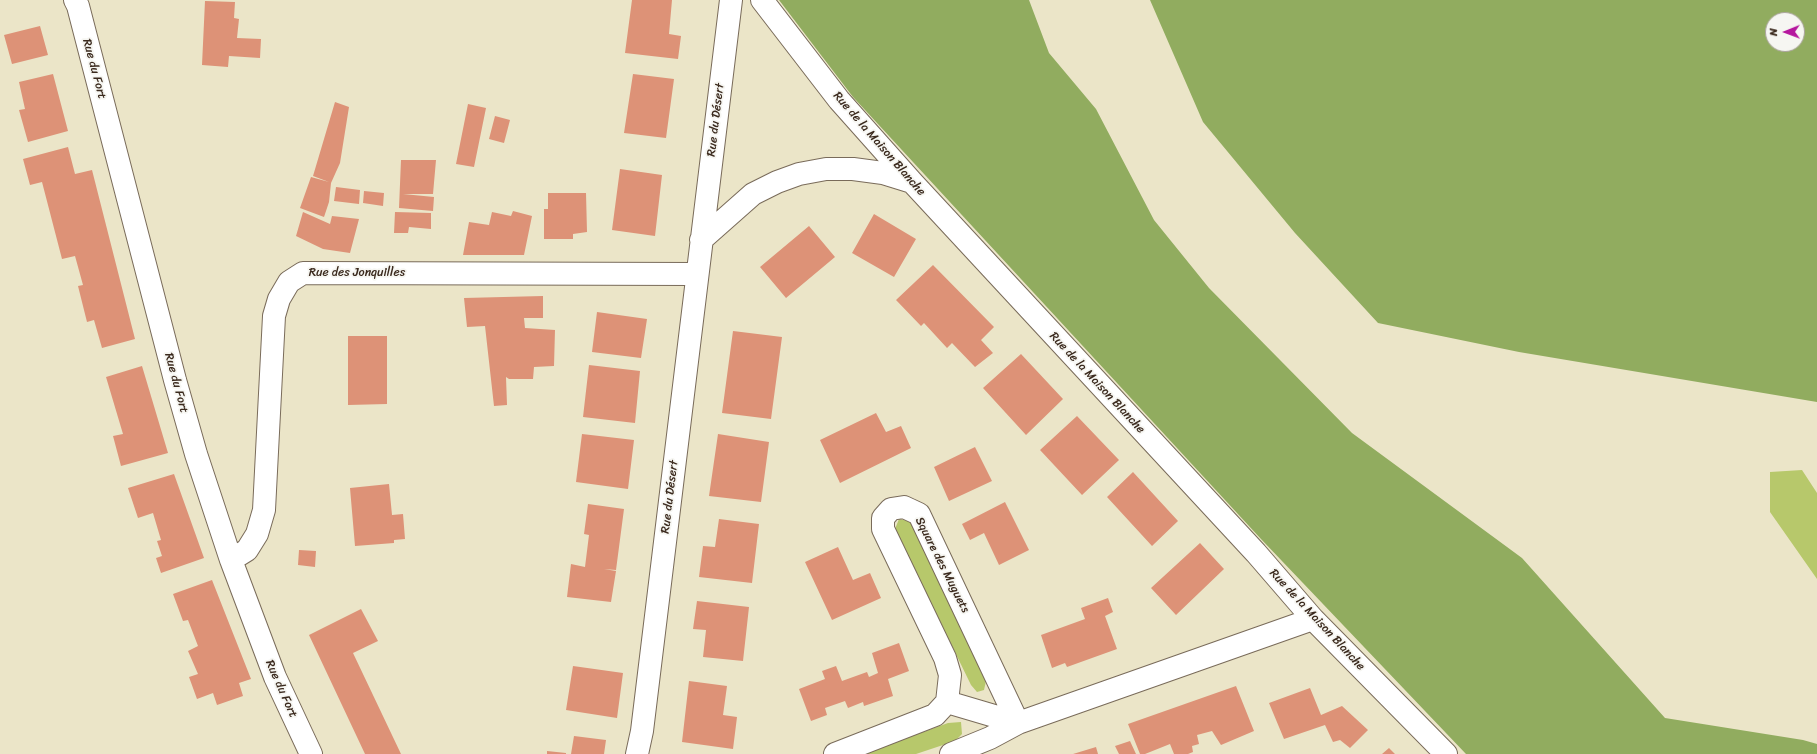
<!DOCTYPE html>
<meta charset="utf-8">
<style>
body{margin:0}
#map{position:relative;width:1817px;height:754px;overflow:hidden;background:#ebe5c8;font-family:Sriracha,sans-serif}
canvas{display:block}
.north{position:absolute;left:1765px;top:12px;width:40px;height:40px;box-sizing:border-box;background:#f6f6f2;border:1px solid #aba49d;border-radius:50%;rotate:269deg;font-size:11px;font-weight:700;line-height:16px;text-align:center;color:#3b2a1e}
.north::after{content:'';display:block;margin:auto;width:14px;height:18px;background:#b5179e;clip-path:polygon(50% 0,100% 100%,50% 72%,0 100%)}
</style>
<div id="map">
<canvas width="1817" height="754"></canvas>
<div class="north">N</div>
</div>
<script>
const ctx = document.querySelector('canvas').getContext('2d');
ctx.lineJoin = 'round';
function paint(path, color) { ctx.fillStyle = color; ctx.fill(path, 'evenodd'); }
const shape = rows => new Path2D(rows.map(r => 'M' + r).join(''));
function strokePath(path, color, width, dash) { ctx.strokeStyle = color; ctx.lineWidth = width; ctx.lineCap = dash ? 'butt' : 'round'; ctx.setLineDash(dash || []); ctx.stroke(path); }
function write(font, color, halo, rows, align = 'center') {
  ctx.font = font + ' Sriracha,sans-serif'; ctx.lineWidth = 3.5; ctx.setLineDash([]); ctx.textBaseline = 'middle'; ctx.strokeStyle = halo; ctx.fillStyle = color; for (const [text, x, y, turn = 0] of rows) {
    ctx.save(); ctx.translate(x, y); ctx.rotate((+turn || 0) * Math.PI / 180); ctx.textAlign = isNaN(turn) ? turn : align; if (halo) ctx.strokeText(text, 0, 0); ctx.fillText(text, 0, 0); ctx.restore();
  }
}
paint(shape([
 [1802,470,1817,493,1817,579,1770,512,1770,472],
 [899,519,909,521,917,531,986,681,984,690,977,692,971,685,895,529],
 [961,722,962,734,955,741,916,754,863,754,948,723]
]), '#b7c86b');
paint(shape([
 [779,0,1029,0,1049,53,1096,109,1154,220,1209,288,1352,433,1522,558,1665,718,1803,740,1817,744,1817,754,1466,754,1261,539,853,97],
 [1150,0,1817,0,1817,402,1519,352,1378,323,1295,233,1203,122],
 [1773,20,1797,20,1797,44,1773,44]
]), '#91ac5f');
paint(shape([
 [632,0,672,0,669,34,681,36,678,59,625,53],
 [205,1,235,2,234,18,239,19,237,38,261,39,260,58,229,56,228,67,202,65],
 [40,26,48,55,12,64,4,35],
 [53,74,68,131,28,142,19,110,25,109,19,82],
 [633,74,674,79,666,138,624,133],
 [335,102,349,107,340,163,331,183,329,202,324,217,300,208,311,177,329,182,313,176],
 [468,104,486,108,474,167,456,164],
 [495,116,510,120,504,143,489,139],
 [68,147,75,174,92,170,135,339,102,348,94,320,87,322,78,286,83,285,75,256,62,259,42,182,30,185,23,159],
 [401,160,436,160,433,194,403,194,434,197,433,211,399,208],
 [620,169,662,175,655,236,612,230],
 [336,187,360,190,359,204,334,201],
 [364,191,384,193,383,206,363,203],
 [548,193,586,193,587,232,573,234,573,239,544,239,544,209,548,209],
 [513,211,532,216,524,255,463,255,469,222,489,225,492,212,511,216],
 [303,212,330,224,332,216,359,219,350,253,323,249,296,236],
 [395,212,431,213,431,229,409,227,408,233,394,233],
 [874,214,916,239,894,277,852,253],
 [809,226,835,257,786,298,760,267],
 [933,265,994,327,981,340,993,353,975,367,952,343,947,348,924,323,921,326,896,300],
 [543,296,543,318,524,318,525,328,555,330,554,366,534,367,533,379,509,379,506,377,507,405,494,406,485,326,467,327,464,298],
 [597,312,647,319,641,358,592,352],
 [733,331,782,337,771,419,722,413],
 [348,336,387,336,387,404,348,405],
 [1021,354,1063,399,1026,435,983,388],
 [589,365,640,371,635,423,583,417],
 [142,366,168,453,121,466,113,436,123,434,106,377],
 [876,413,886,432,901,426,911,448,840,483,820,440],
 [1077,416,1119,460,1082,495,1040,450],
 [582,434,634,440,628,489,576,482],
 [718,434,769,442,761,502,709,496],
 [975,447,992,481,949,501,934,467],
 [1133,472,1178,521,1152,546,1107,497],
 [174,474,204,558,161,573,156,558,162,556,157,541,161,540,153,513,138,518,128,488],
 [389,484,392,515,403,514,405,539,394,540,394,543,355,546,350,488],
 [1005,502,1029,550,999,565,984,533,970,540,962,524],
 [588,504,624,509,616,570,604,569,616,571,611,602,567,597,571,564,585,567,589,535,584,534],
 [719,519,759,524,752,583,699,577,703,546,715,547],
 [1200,543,1224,569,1176,615,1151,588],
 [838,547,853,580,870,573,881,598,832,620,805,562],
 [299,550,316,551,315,567,298,565],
 [212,580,251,679,239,683,243,696,217,705,213,693,197,699,189,677,198,674,188,651,198,646,188,620,183,621,173,594],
 [1108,598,1113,612,1105,616,1117,649,1067,667,1065,663,1052,668,1041,635,1085,619,1081,608],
 [697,601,749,607,743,661,703,657,706,630,693,629],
 [361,609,378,641,353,653,401,754,365,754,309,635],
 [899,643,909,671,888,679,893,696,864,706,863,702,848,708,845,701,825,708,827,715,811,721,799,689,825,679,822,671,836,666,842,681,867,672,869,677,878,673,872,653],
 [573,666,623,673,617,718,566,710],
 [689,681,727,686,723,715,737,717,733,749,682,742],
 [1236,686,1254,731,1221,745,1212,731,1197,735,1199,744,1192,746,1193,752,1188,754,1174,754,1170,744,1145,754,1140,754,1128,724],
 [1310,688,1321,715,1342,706,1368,730,1350,748,1340,740,1333,742,1325,725,1284,739,1269,703],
 [574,736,606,740,604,754,571,754],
 [1130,741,1136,754,1119,754,1115,746],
 [1096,747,1098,754,1073,754],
 [1389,748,1395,754,1382,754],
 [547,751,566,753,566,754,547,754]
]), '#dd9277');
const minor = shape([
 [75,0,78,6,175,380,196,454,231,560,275,677,311,754],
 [762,0,839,100,912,182,1256,553,1313,619,1446,754],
 [701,240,753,194,777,182,799,174,826,169,853,169,883,173,912,182],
 [231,560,247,550,257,534,264,510,274,316,279,299,289,282,303,273,697,274],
 [947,702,1018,723,1313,619],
 [637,754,642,731,731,0],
 [835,754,935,715,947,702,950,675,945,658,883,529,883,518,891,509,904,507,919,514,1018,723,990,738,951,754]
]);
strokePath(minor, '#796b5a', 24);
strokePath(minor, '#fff', 22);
write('12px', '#3b2a1e', '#f6f6f2', [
 ["Rue du Fort",94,69,75],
 ["Rue du Désert",716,120,-83],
 ["Rue de la Maison Blanche",879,144,49],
 ["Rue des Jonquilles",357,273],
 ["Rue du Fort",176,383,75],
 ["Rue de la Maison Blanche",1097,383,47],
 ["Rue du Désert",670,497,-83],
 ["Square des Muguets",942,565,63],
 ["Rue de la Maison Blanche",1317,620,47],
 ["Rue du Fort",281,689,66]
]);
</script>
